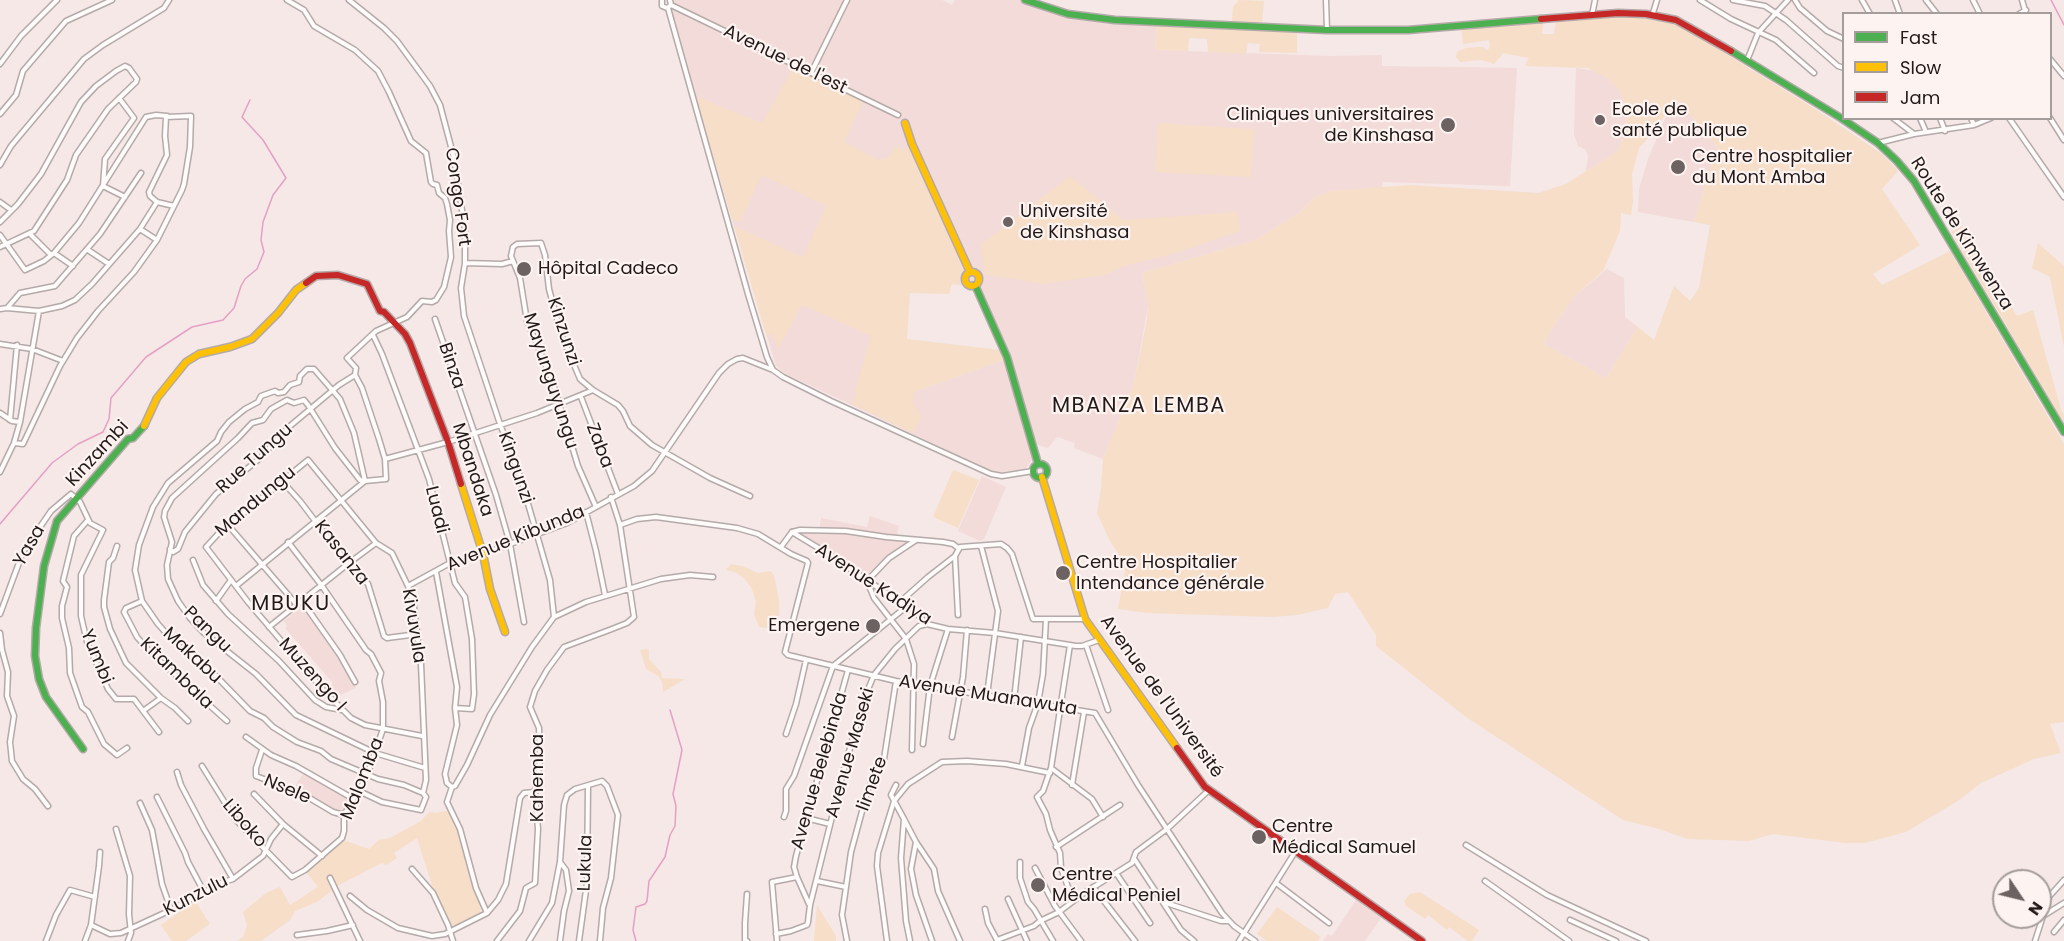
<!DOCTYPE html>
<meta charset="utf-8">
<style>
body{margin:0}
#map{position:relative;width:2064px;height:941px;overflow:hidden;background:#f5e8e6;font-family:Poppins,sans-serif}
canvas{display:block}
.legend{position:absolute;left:1842px;top:12px;width:210px;height:108px;box-sizing:border-box;background:#fdf4f2;border:2px solid #a59d9b;margin:0;padding:8px 10px;list-style:none;font-size:18px;color:#221a19}
.legend li{display:flex;align-items:center;gap:12px;height:30px}
.legend b{width:30px;border:2px solid #a59d9b}
.north{position:absolute;left:1992px;top:869px;width:60px;height:60px;box-sizing:border-box;background:#fdf4f2;border:2px solid #a59d9b;border-radius:50%;rotate:125deg;font-size:16px;font-weight:700;line-height:24px;text-align:center;color:#221a19}
.north::after{content:'';display:block;margin:auto;width:21px;height:27px;background:#6c6261;clip-path:polygon(50% 0,100% 100%,50% 72%,0 100%)}
</style>
<div id="map">
<canvas width="2064" height="941"></canvas>
<ul class="legend">
<li><b style="height:8px;background:#4caf50"></b>Fast</li>
<li><b style="height:8px;background:#ffc107"></b>Slow</li>
<li><b style="height:8px;background:#c62828"></b>Jam</li>
</ul>
<div class="north">N</div>
</div>
<script>
const ctx = document.querySelector('canvas').getContext('2d');
ctx.lineJoin = 'round';
function paint(path, color) { ctx.fillStyle = color; ctx.fill(path, 'evenodd'); }
const shape = rows => new Path2D(rows.map(r => 'M' + r).join(''));
function strokePath(path, color, width, dash) { ctx.strokeStyle = color; ctx.lineWidth = width; ctx.lineCap = dash ? 'butt' : 'round'; ctx.setLineDash(dash || []); ctx.stroke(path); }
function write(font, color, halo, rows, align = 'center') {
  ctx.font = font + ' Poppins,sans-serif'; ctx.lineWidth = 4.5; ctx.setLineDash([]); ctx.textBaseline = 'middle'; ctx.strokeStyle = halo; ctx.fillStyle = color; for (const [text, x, y, turn = 0] of rows) {
    ctx.save(); ctx.translate(x, y); ctx.rotate((+turn || 0) * Math.PI / 180); ctx.textAlign = isNaN(turn) ? turn : align; if (halo) ctx.strokeText(text, 0, 0); ctx.fillText(text, 0, 0); ctx.restore();
  }
}
paint(shape([
 [672,0,942,0,952,5,955,0,1021,0,1055,14,1070,18,1105,23,1157,26,1155,50,1331,56,1382,55,1382,66,1517,68,1510,186,1383,182,1382,188,1330,191,1315,197,1299,213,1255,240,1142,273,1148,306,1134,383,1103,459,1074,448,1075,443,1057,437,1048,448,1035,444,1010,358,980,289,903,273,908,394,1004,360,1032,460,1025,469,996,473,784,373,776,366,671,15,673,8],
 [1576,68,1596,71,1613,82,1621,92,1625,109,1626,130,1619,148,1613,154,1586,171,1588,156,1586,150,1578,146,1574,134],
 [1679,101,1717,147,1694,222,1638,212,1639,189,1648,159,1667,114],
 [1607,269,1624,278,1625,317,1638,327,1606,378,1544,344,1553,327,1576,295],
 [982,476,1006,487,984,539,980,541,958,531],
 [870,516,899,526,896,540,909,541,909,544,890,555,866,579,831,554,796,534,797,531,819,532,821,518,867,527],
 [303,606,346,667,356,688,333,698,327,690,333,683,285,628,287,626,284,621],
 [305,771,351,798,343,815,313,800,294,788],
 [1356,900,1381,918,1365,941,1323,941,1328,934,1332,936]
]), '#f2dbd8');
paint(shape([
 [1239,0,1264,1,1262,23,1232,21,1233,7],
 [1620,15,1676,23,1815,109,1882,154,1898,171,1882,189,1920,245,1873,274,1882,285,1950,251,2064,444,2064,722,2050,724,2061,753,2034,759,1981,783,1958,801,1906,832,1865,843,1845,843,1773,834,1749,841,1688,839,1659,829,1623,820,1466,717,1376,646,1376,635,1348,592,1335,594,1328,608,1297,615,1272,617,1147,613,1118,609,1125,571,1121,558,1110,541,1097,513,1101,488,1103,459,1134,383,1147,319,1148,306,1142,273,1255,240,1299,213,1315,197,1330,191,1410,185,1538,193,1566,184,1613,154,1619,148,1624,136,1626,124,1625,109,1621,92,1607,78,1588,68,1525,66,1529,58,1502,53,1502,55,1494,64,1481,60,1460,62,1456,57,1457,52,1466,48,1476,47,1483,47,1488,50,1490,46,1489,40,1463,44,1461,26,1544,19,1542,34,1554,34,1556,19],
 [1679,101,1717,147,1694,222,1710,225,1699,288,1690,301,1674,286,1654,340,1638,327,1606,378,1544,344,1553,327,1576,295,1603,271,1620,231,1621,213,1631,215,1633,201,1632,174,1639,148,1654,132,1669,109],
 [1157,26,1297,31,1297,53,1259,52,1260,44,1248,43,1246,54,1208,52,1207,39,1189,38,1188,51,1155,50],
 [793,68,863,101,844,142,879,160,889,156,896,146,903,150,910,147,965,270,960,276,958,285,952,284,949,294,910,293,907,339,1000,350,1004,360,914,392,913,403,922,417,913,433,852,404,857,393,855,391,871,336,802,305,778,349,772,333,767,338,734,226,803,257,826,206,762,175,740,222,732,219,696,96,762,123],
 [1158,123,1254,129,1251,177,1155,172],
 [1070,176,1123,220,1237,212,1240,231,1176,253,1124,266,1106,275,1043,284,984,274,981,244],
 [1962,226,2017,316,2033,310,2062,413,2064,413,2064,423,1951,232],
 [2038,243,2064,266,2064,347,2050,277,2032,268],
 [953,470,979,480,958,528,933,517],
 [731,564,742,566,758,573,770,571,774,575,779,600,779,621,776,629,759,627,754,614,756,602,752,589,745,579,737,573,726,570],
 [649,649,649,659,661,672,662,678,685,679,663,692,662,682,658,676,646,669,640,650],
 [450,810,457,822,478,896,481,913,452,927,444,918,438,904,417,838,394,853,397,858,386,865,382,863,339,885,317,902,295,911,290,920,261,941,237,941,243,937,247,926,243,912,266,893,280,887,290,905,318,887,305,870,343,840,369,849,379,840,390,838,421,821,429,812,436,813],
 [1420,892,1479,930,1472,941,1468,941,1449,927,1447,930,1428,915,1425,919,1406,906,1404,901,1410,894],
 [195,901,210,924,186,941,172,941,161,925],
 [817,905,836,936,836,941,814,941],
 [1277,907,1321,937,1318,941,1267,941,1257,934]
]), '#f6dec9');
strokePath(shape([
 [2051,0,2064,25],
 [0,524,52,463,78,444,103,432,109,419,111,398,146,357,192,327,223,320,234,308,241,286,245,279,257,269,264,252,261,240,263,222,273,195,286,178,263,140,242,117,250,100],
 [636,941,633,930,636,907,645,904,647,901,649,881,665,857,670,835,675,826,676,806,673,794,682,750,670,710]
]), '#e4a0c5', 1.5);
const street = shape([
 [349,0,384,28,397,41,430,86,440,105,454,158,465,230,465,263,461,288,464,316,500,424,520,476,550,580,554,617],
 [662,0,662,6,667,8,671,5,670,0],
 [1326,0,1327,30],
 [1700,0,1731,19,1776,40,1814,73],
 [1733,0,1765,6,1786,20,1838,66,1844,68],
 [1795,0,1800,8,1827,31,1844,39],
 [1862,0,1870,14],
 [1895,0,1900,14],
 [1926,0,1937,14],
 [1973,0,1980,14],
 [2022,0,2026,14],
 [671,5,898,115],
 [668,8,748,294,767,357,773,370,783,377,831,401,991,474,1002,476,1033,471],
 [1653,13,1657,0],
 [2019,14,2026,10],
 [1592,15,1595,0],
 [1748,58,1758,33,1788,0],
 [2050,59,2064,76],
 [0,64,21,36,57,0],
 [811,73,847,0],
 [119,98,134,118,105,159,103,186,125,197],
 [0,114,16,95,23,71,66,21,112,0],
 [1893,118,1914,134],
 [1920,118,1926,132],
 [1940,118,1945,131],
 [1971,118,1974,125],
 [2009,118,2064,197],
 [2050,118,2064,140],
 [1878,143,1914,134,1974,125,1991,118],
 [0,165,11,146,84,59,103,45,164,8,169,0],
 [0,202,11,210],
 [0,222,18,204,41,174,81,102,96,86,116,71,125,66,129,68,137,79,136,82,108,109,76,155,67,180,34,231,0,247],
 [140,229,157,240],
 [30,234,51,255],
 [0,235,25,270,44,261,54,253,79,223,146,117,156,115,167,116],
 [88,250,109,264],
 [54,253,73,266],
 [465,263,502,264,513,261],
 [8,307,20,293,55,286,100,234,141,173],
 [0,309,7,308,39,311,62,306,75,300,92,284,140,229,157,202],
 [435,319,496,495,510,544,524,622],
 [373,335,382,354,429,479,455,583,465,597,472,639,474,694,472,709,455,708],
 [0,344,32,349,63,361],
 [581,397,618,494],
 [0,413,12,421,20,422],
 [10,420,17,345],
 [14,443,23,444,60,366,77,338,98,311,134,272,157,240,182,190,184,184,190,147,191,116,166,117,165,136,167,155,149,192,150,196,157,202,174,206],
 [385,459,448,442,537,413,593,390],
 [0,472,14,443,20,422,39,311],
 [282,481,300,501,345,560,361,575,368,584,384,636,387,638,418,634],
 [364,481,360,480,335,448,308,405,304,400,294,403,287,400,271,409,263,420,252,423,238,438,172,498,165,511,164,517,172,542,167,565,168,579,178,601,190,618,204,633,256,674,296,715,375,753,425,768],
 [365,481,354,433,340,399,314,369,307,369,300,376,299,382,290,385,284,392,278,393,275,391,261,396,258,402,245,409,229,422,221,432,217,441,168,483,153,507,139,545,135,570,142,601,158,624,174,642,216,676,250,711,264,718,273,727,297,742,321,751,331,759,378,779,404,785,423,793],
 [596,507,578,466,552,380,527,321,520,278,511,256,513,247,517,244,541,243,545,255,549,289,561,334,580,379,593,390,618,405,623,411,630,426,652,445,710,478,750,496],
 [586,512,596,551,605,595],
 [88,520,74,536,63,581,67,587,62,606,62,618,69,648,70,673,82,707,88,712,104,744,117,755,127,748],
 [228,525,297,605],
 [620,525,637,519,656,517,737,528,758,534,791,554,807,561,808,563,785,652,788,655,896,681,1095,713,1138,785,1222,913,1234,926,1255,941],
 [792,532,825,552,916,613,927,624,948,629,995,633,1076,646,1082,646,1099,640],
 [792,532,800,530,846,531,886,537,943,542,953,544,958,548],
 [117,546,113,558,109,562,104,600,104,607,110,629,126,663,161,698,175,708,188,721],
 [981,546,998,611,987,695],
 [781,547,792,532],
 [170,549,173,552,178,549,185,532,216,494,259,459,290,426,339,385,355,375],
 [955,556,958,615],
 [193,560,203,585,228,614,279,661,315,700,326,707,342,710],
 [436,572,457,687,455,708,457,725,445,774,447,783,452,787],
 [236,586,365,481,386,479,385,459,379,439,362,388,355,375,356,368,347,358,376,331,407,317,422,301,432,302,436,300,444,287,451,257,449,231,450,220,447,204,445,198,439,193,437,185,433,184,431,182,426,153,411,141,389,92,378,71,355,50,314,26,304,10,287,0],
 [408,586,450,563,483,554,567,523,634,486,652,471,719,373,728,364,737,359,743,358,773,370],
 [142,601,126,608,124,612,137,637,152,654,227,721],
 [216,601,231,580],
 [302,601,340,655,355,682],
 [900,602,928,577,955,556,960,547,1001,544,1007,548,1012,554,1033,619,1085,619],
 [0,614,23,552,51,511,71,494,80,502,90,523,103,530,81,575,81,616,87,642,108,689,116,699,134,699,159,732],
 [269,627,349,563,376,543],
 [0,633,2,650,8,672,7,696,14,716,10,742,12,761,23,779,35,789,48,806],
 [1070,645,1051,768,1043,791,1037,797,1046,814,1050,830,1060,853,1061,868,1068,887,1076,898],
 [1086,645,1108,710],
 [1014,700,1021,637],
 [143,711,161,698],
 [786,734,796,704,806,660],
 [422,736,365,725,351,718,325,692,248,602,206,547,218,534,308,460,376,543,392,553,408,586,414,607,421,664,426,780,423,793],
 [246,737,271,755,296,766,352,798],
 [952,737,963,677,967,630],
 [923,744,930,686,948,629],
 [262,750,256,768,256,776,301,793,333,812,344,815],
 [912,750,914,664,906,639,874,598,867,581,889,558,916,540],
 [202,766,235,819,292,877,305,870,342,838,344,831,344,815,366,778,383,729,383,702,379,681,381,673,371,654,366,650,322,586,288,542],
 [1022,766,1029,728,1038,703,1043,674,1046,619],
 [1051,768,1092,799,1103,817],
 [177,772,181,785,204,829,233,879],
 [896,785,891,795,904,819,901,858,906,921,910,941],
 [1072,785,1084,712],
 [359,791,382,802,421,810,426,797,423,793],
 [254,794,283,824,322,856],
 [157,797,185,853,188,862,204,892],
 [140,803,152,830,162,884,171,910],
 [784,817,786,811,786,789,794,776,833,666,906,607],
 [806,818,830,824],
 [904,819,916,842,934,869,938,891,960,941],
 [116,829,130,876,129,914,131,933,128,941],
 [916,842,911,869,916,895,932,941],
 [1466,845,1547,895,1646,941],
 [1056,847,1120,805],
 [1135,860,1181,930,1194,941],
 [560,862,566,870,569,891,564,911,560,941],
 [1020,862,1020,878,1028,902,1034,909,1053,941],
 [1035,868,1055,906,1081,941],
 [412,869,433,893,448,925,453,941],
 [1116,873,1150,923],
 [330,878,360,941],
 [817,881,846,887],
 [1485,881,1569,941],
 [1276,883,1329,923],
 [1093,887,1135,941],
 [747,894,745,923,745,940,747,941],
 [350,896,367,910,398,928,432,936,445,934,487,913,498,900,506,884,520,798,524,793,535,792],
 [1008,899,1027,941],
 [1163,902,1221,921,1229,921],
 [809,904,797,877,794,867,796,856,848,670],
 [985,909,988,923,997,940],
 [487,913,476,888,460,829,447,802,452,787,455,786,467,765,490,715,532,647,554,617,586,602,661,579,690,575,713,577],
 [2047,913,2044,908,2046,900,2064,880],
 [1570,920,1616,941],
 [91,925,110,934,121,933,171,910,221,883,233,879,263,856,271,839,283,824],
 [2054,932,2064,920],
 [776,934,791,931,807,925,808,922,810,905,843,773,864,699,874,675,895,649,919,626,927,624],
 [297,935,327,931,353,925],
 [997,940,1034,926,1040,921,1059,912,1084,893,1132,863,1136,852,1167,829,1209,790],
 [46,941,56,915,70,890,95,897],
 [85,941,91,925,99,866,100,852],
 [497,941,520,911,526,888,535,883,538,829,535,792,540,761,539,728,530,707,535,691,547,670,564,647,612,629,627,623,634,617,620,525,611,497],
 [529,941,552,903,560,862,564,805,567,795,575,789,602,781,607,786,618,815,611,878,603,908,600,941],
 [579,941,587,883,588,786],
 [777,941,772,882,797,877],
 [847,941,842,915,851,852,868,789,884,759,896,681],
 [887,941,877,866,878,853,894,801,908,784,942,762,967,761,1006,764,1050,773],
 [1239,941,1295,852],
 [2035,941,2043,916,2064,903]
]);
const fast = shape([
 [1025,0,1068,14,1115,20,1327,30,1408,30,1541,19],
 [1731,51,1841,118,1878,143,1897,161,1914,181,2064,432],
 [975,285,1007,357,1038,464],
 '1033 471a7 7 0 1 1 14 0a7 7 0 1 1-14 0Z',
 [83,749,46,697,39,679,35,656,36,628,44,566,57,521,128,439,133,438,144,426]
]);
const slow = shape([
 [905,123,912,144,970,272],
 '965 279a7 7 0 1 1 14 0a7 7 0 1 1-14 0Z',
 [144,426,157,398,186,362,199,354,230,347,252,339,278,313,296,290,306,283],
 [1042,477,1085,619,1177,748],
 [461,484,483,554,490,589,505,632]
]);
const jam = shape([
 [1541,19,1618,13,1646,14,1676,20,1731,51],
 [306,283,316,276,338,275,367,284,380,311,384,312,405,334,410,343,448,442,461,484],
 [1177,748,1205,787,1422,941]
]);
strokePath(street, '#b4aaa9', 7);
strokePath(fast, '#b4aaa9', 9);
strokePath(slow, '#b4aaa9', 9);
strokePath(jam, '#b4aaa9', 9);
strokePath(street, '#fefcfb', 4);
strokePath(fast, '#4caf50', 6);
strokePath(slow, '#ffc107', 6);
strokePath(jam, '#c62828', 6);
for (const [x, y, r, color] of [
 [1600,120,6,"#6c6261"],
 [1448,125,8,"#6c6261"],
 [1678,167,8,"#6c6261"],
 [1008,222,6,"#6c6261"],
 [524,269,8,"#6c6261"],
 [1063,573,8,"#6c6261"],
 [873,626,8,"#6c6261"],
 [1259,837,8,"#6c6261"],
 [1038,885,8,"#6c6261"]
]) { const dot = new Path2D(); dot.arc(x, y, r, 0, 2 * Math.PI); ctx.fillStyle = color; ctx.fill(dot); strokePath(dot, '#fdf4f2', 2); }
write('18px', '#221a19', '#fdf4f2', [
 ["Avenue de l'est",785,60,26],
 ["Congo Fort",457,197,82],
 ["Route de Kimwenza",1961,234,58],
 ["Kinzunzi",563,332,72],
 ["Binza",451,366,71],
 ["Mayunguyungu",550,381,72],
 ["Zaba",599,446,69],
 ["Kinzambi",98,454,-47],
 ["Rue Tungu",255,459,-42],
 ["Kingunzi",515,468,71],
 ["Mbandaka",472,470,72],
 ["Mandungu",256,502,-40],
 ["Luadi",436,510,76],
 ["Avenue Kibunda",516,539,-22],
 ["Yasa",30,546,-60],
 ["Kasanza",341,553,52],
 ["Avenue Kadiya",873,585,33],
 ["Kivuvula",413,626,81],
 ["Pangu",207,630,44],
 ["Makabu",192,656,43],
 ["Yumbi",96,657,68],
 ["Kitambala",176,674,44],
 ["Muzengo I",312,675,48],
 ["Avenue Muanawuta",988,696,9],
 ["Avenue de l'Université",1161,697,54],
 ["Avenue Maseki",851,753,-74],
 ["Avenue Belebinda",820,771,-74],
 ["Kahemba",538,778,-90],
 ["Malomba",363,779,-68],
 ["limete",873,784,-70],
 ["Nsele",287,790,23],
 ["Liboko",244,824,49],
 ["Lukula",586,863,-88],
 ["Kunzulu",196,896,-27]
]);
write('18px', '#221a19', '#fdf4f2', [
 ["Ecole de",1612,110],
 ["santé publique",1612,131],
 ["Cliniques universitaires",1434,115,"right"],
 ["de Kinshasa",1434,136,"right"],
 ["Centre hospitalier",1692,157],
 ["du Mont Amba",1692,178],
 ["Université",1020,212],
 ["de Kinshasa",1020,233],
 ["Hôpital Cadeco",538,269],
 ["Centre Hospitalier",1076,563],
 ["Intendance générale",1076,584],
 ["Emergene",860,626,"right"],
 ["Centre",1272,827],
 ["Médical Samuel",1272,848],
 ["Centre",1052,875],
 ["Médical Peniel",1052,896]
], 'left');
ctx.letterSpacing = '1.5px';
write('21px', '#221a19', '#fdf4f2', [
 ["MBANZA LEMBA",1139,407],
 ["MBUKU",291,605]
]);
ctx.letterSpacing = '0px';
</script>
